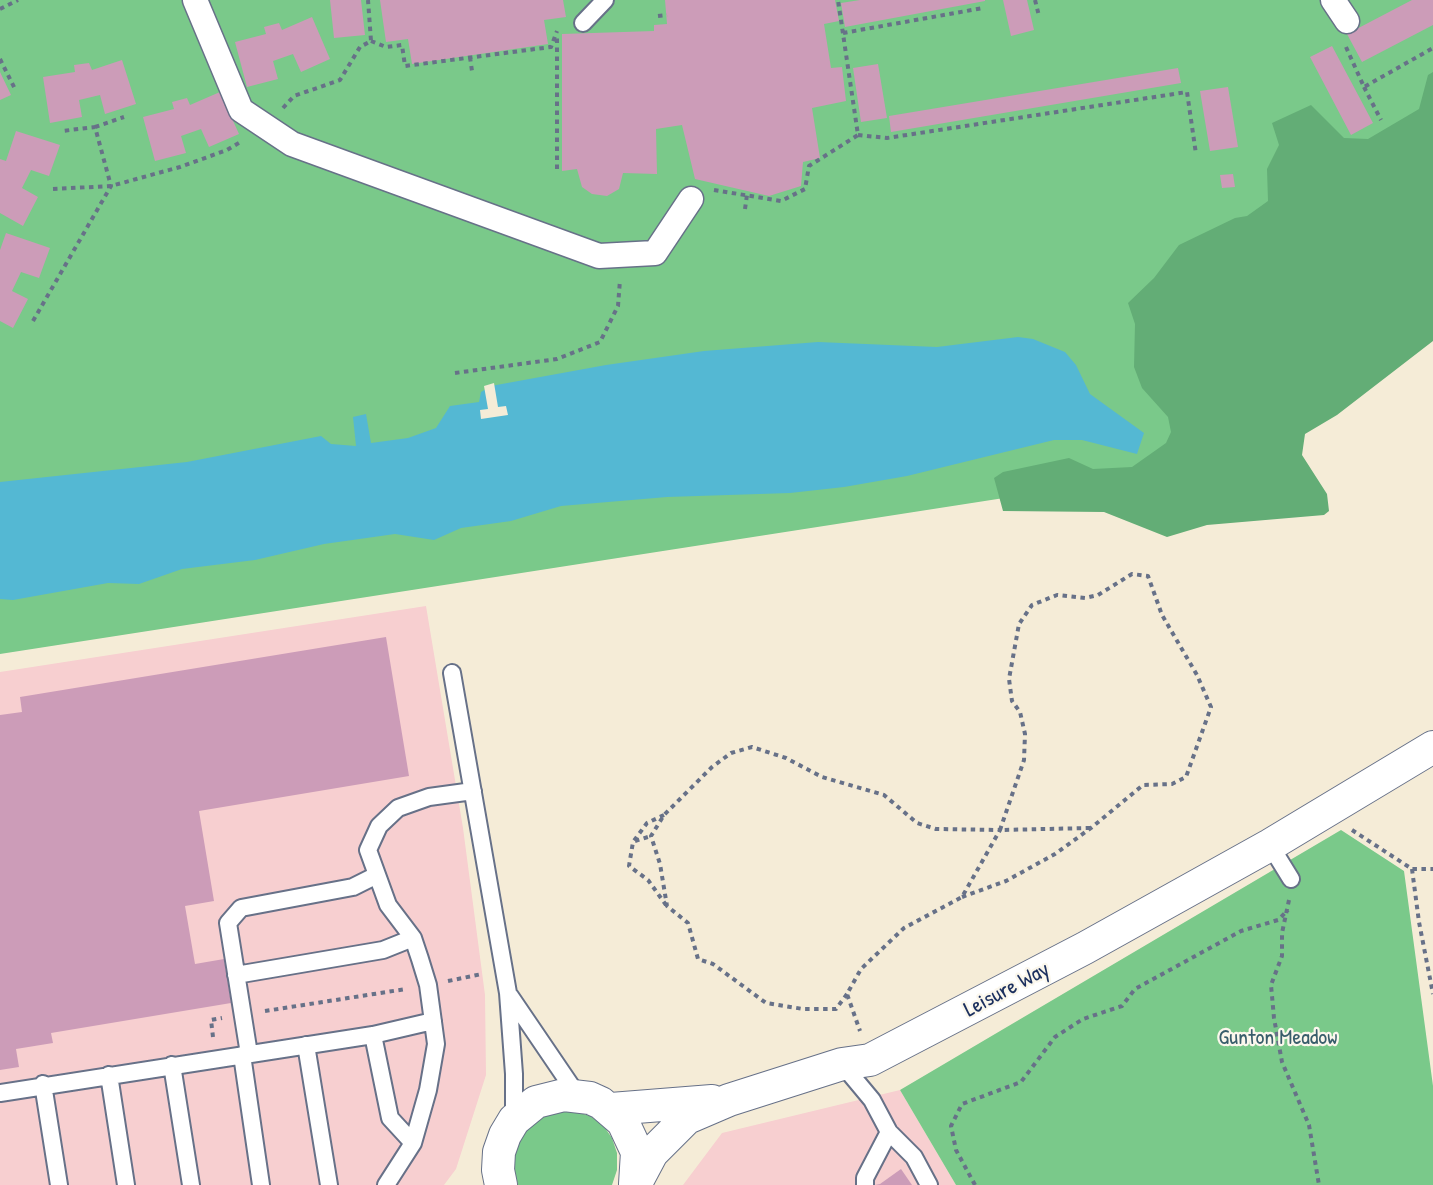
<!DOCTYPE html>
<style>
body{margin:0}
canvas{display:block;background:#f5ecd7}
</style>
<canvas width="1433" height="1185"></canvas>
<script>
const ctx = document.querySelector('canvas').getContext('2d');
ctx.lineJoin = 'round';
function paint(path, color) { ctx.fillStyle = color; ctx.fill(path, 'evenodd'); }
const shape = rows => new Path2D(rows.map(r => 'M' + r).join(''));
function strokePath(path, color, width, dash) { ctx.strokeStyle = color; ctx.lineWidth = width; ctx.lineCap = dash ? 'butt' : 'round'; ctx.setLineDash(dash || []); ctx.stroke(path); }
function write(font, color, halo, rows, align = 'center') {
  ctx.font = font + ' "Patrick Hand",sans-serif'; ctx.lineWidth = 4.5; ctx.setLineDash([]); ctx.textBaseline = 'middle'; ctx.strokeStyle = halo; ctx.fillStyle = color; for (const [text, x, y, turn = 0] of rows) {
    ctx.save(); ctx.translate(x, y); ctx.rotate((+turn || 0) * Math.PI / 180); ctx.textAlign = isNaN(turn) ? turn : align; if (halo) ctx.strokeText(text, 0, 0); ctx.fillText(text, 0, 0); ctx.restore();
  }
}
paint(shape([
 [426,606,463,828,485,995,486,1075,456,1169,444,1185,0,1185,0,672],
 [900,1090,956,1185,683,1185,722,1133]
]), '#f7cfd0');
paint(shape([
 [0,0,1433,0,1433,318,1255,459,0,654],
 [1341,830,1404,871,1433,1086,1433,1185,956,1185,900,1090],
 [558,1110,574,1111,590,1116,603,1125,612,1138,617,1153,617,1170,612,1185,518,1185,513,1167,514,1152,520,1136,543,1115]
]), '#7ac98a');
paint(shape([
 [1433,72,1433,341,1337,415,1305,434,1302,455,1327,494,1329,511,1324,515,1207,525,1167,537,1104,512,1003,511,994,478,1003,472,1069,458,1093,469,1132,467,1166,443,1171,432,1168,417,1142,388,1134,367,1135,324,1128,303,1154,278,1179,245,1235,218,1247,216,1268,201,1267,169,1279,145,1272,123,1311,105,1344,138,1368,139,1419,109,1428,75]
]), '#63ad76');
paint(shape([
 [1018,337,1033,339,1065,352,1076,365,1090,394,1144,433,1137,454,1082,440,1054,440,907,476,844,487,790,493,667,497,561,506,511,521,461,528,434,540,395,534,324,544,255,560,182,569,139,584,108,583,13,600,0,599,0,482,187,462,321,436,331,444,356,446,353,417,366,414,371,443,408,438,436,428,450,406,479,402,481,392,491,386,606,365,704,351,818,342,937,347]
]), '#54b8d3');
paint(shape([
 [494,383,498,407,506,406,508,415,481,419,480,410,488,409,484,386]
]), '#f5ecd7');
paint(shape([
 [330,0,361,0,365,35,334,38],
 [380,0,563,0,566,17,544,20,548,44,412,64,408,39,386,42],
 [665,0,835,0,839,21,824,24,831,68,842,67,846,101,812,108,820,158,803,162,801,186,769,196,695,179,682,125,656,129,657,174,623,173,619,189,607,196,592,194,582,187,577,169,562,171,562,34,654,31,654,25,667,24],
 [860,0,985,0,985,1,845,27,841,3],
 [1003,0,1027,0,1034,30,1011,36],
 [1412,0,1433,0,1433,25,1362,62,1347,34],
 [312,17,330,59,301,72,293,54,273,61,278,79,247,87,235,42,266,34,264,27,279,23,282,30],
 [1332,46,1373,123,1351,135,1310,57],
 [122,60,136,104,105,114,100,95,79,100,82,117,50,123,43,77,75,72,74,65,89,63,92,70],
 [878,64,887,118,861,122,853,68],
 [1178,68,1181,83,891,132,889,116],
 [0,72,11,95,0,100],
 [1228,87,1238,147,1210,151,1200,91],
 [220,92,239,134,209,147,201,129,181,136,186,153,155,161,143,117,174,109,172,102,187,98,190,105],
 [16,131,60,145,49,176,31,170,22,188,38,197,23,226,0,213,0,159,6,161],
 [1233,174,1235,187,1222,188,1220,175],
 [6,233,50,248,39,278,21,272,12,291,28,299,13,328,0,321,0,250],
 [386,637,409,776,199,811,214,901,185,906,195,964,224,959,231,1003,51,1033,53,1043,16,1049,19,1067,0,1070,0,715,22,712,20,697],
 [901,1169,912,1185,875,1185,880,1184]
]), '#cc9cb8');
const service = shape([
 [583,23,605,0],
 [452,673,508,993,514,1074,514,1120],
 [1270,845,1291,879],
 [236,975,383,950,413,938],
 [510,996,578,1096],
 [373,1035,390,1118,413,1143],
 [306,1045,329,1185],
 [249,1054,228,923,241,908,353,887,375,876],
 [242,1055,261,1185],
 [842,1064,872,1100,889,1132,914,1157,929,1185],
 [172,1065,191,1185],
 [109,1075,126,1185],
 [43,1084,59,1185],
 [0,1093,373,1035,433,1021],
 [386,1185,413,1143,428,1090,436,1044,428,985,420,959,413,938,388,905,368,850,379,826,398,808,429,797,473,791],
 [865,1185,865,1178,889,1132]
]);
const pedestrian = shape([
 [195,0,241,110,292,144,599,256,655,253,691,199],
 [1333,0,1347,21]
]);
const minor = shape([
 [611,1109,712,1101],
 [501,1185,498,1170,499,1152,505,1135,514,1120,536,1102,564,1095,590,1098,601,1103,623,1122,637,1152,635,1184],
 [635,1185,652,1153,687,1118,729,1100,842,1064,870,1060,1085,948,1270,845,1433,747]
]);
strokePath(service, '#677188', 20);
strokePath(pedestrian, '#677188', 27);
strokePath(minor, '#677188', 34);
strokePath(shape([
 [1035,0,1039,16],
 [0,9,18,0],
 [658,16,667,15],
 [843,33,983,8],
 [371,41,386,47,402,45,405,66,551,47,557,31],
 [1346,47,1364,87,1433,48],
 [470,57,472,71],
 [0,59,15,89],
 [1364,87,1381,120],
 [283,108,294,96,340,80,360,47,371,41,368,0],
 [95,127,124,117],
 [858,135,887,138,1187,92,1196,154],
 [557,169,557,35],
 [53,189,111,186,180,167,227,150,242,141],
 [714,190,781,201,805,189,809,166,858,135,838,0],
 [745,209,747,195],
 [33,321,111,186,95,127,62,131],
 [455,373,557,359,600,342,618,306,620,280],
 [664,815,647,823,633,842,629,866,648,880,666,905],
 [1352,830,1412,869,1433,869],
 [635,841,651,836],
 [1412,869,1419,922,1433,994],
 [962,897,1006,881,1055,854,1091,828,1143,785,1172,784,1186,777,1211,707,1197,675,1162,615,1148,576,1132,574,1098,595,1085,598,1057,595,1032,605,1019,624,1009,679,1012,701,1020,712,1025,734,1024,760,1000,830,1091,828],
 [1289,900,1282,933,1282,956,1271,985,1274,1018,1282,1062,1309,1125,1319,1185],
 [448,981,482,974],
 [847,994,836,1009,803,1009,766,1003,713,964,698,959,688,923,667,906,660,864,651,836,664,815,712,767,731,753,752,747,786,758,822,777,884,795,917,823,936,829,1000,830,962,897,904,928,861,969,847,994,860,1031],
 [265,1011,406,989],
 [213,1037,211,1020,222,1018],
 [975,1185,956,1150,951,1126,962,1104,1021,1082,1055,1037,1083,1019,1122,1006,1135,989,1241,931,1278,920,1288,910]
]), '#677188', 4, [4.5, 4.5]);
strokePath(service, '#fff', 16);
strokePath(pedestrian, '#fff', 24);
strokePath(minor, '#fff', 32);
write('22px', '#1b2f5e', '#fbf7ec', [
 ["Leisure Way",1007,990,-28]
]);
write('22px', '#385d6b', '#fbf7ec', [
 ["Gunton Meadow",1278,1038]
]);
</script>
